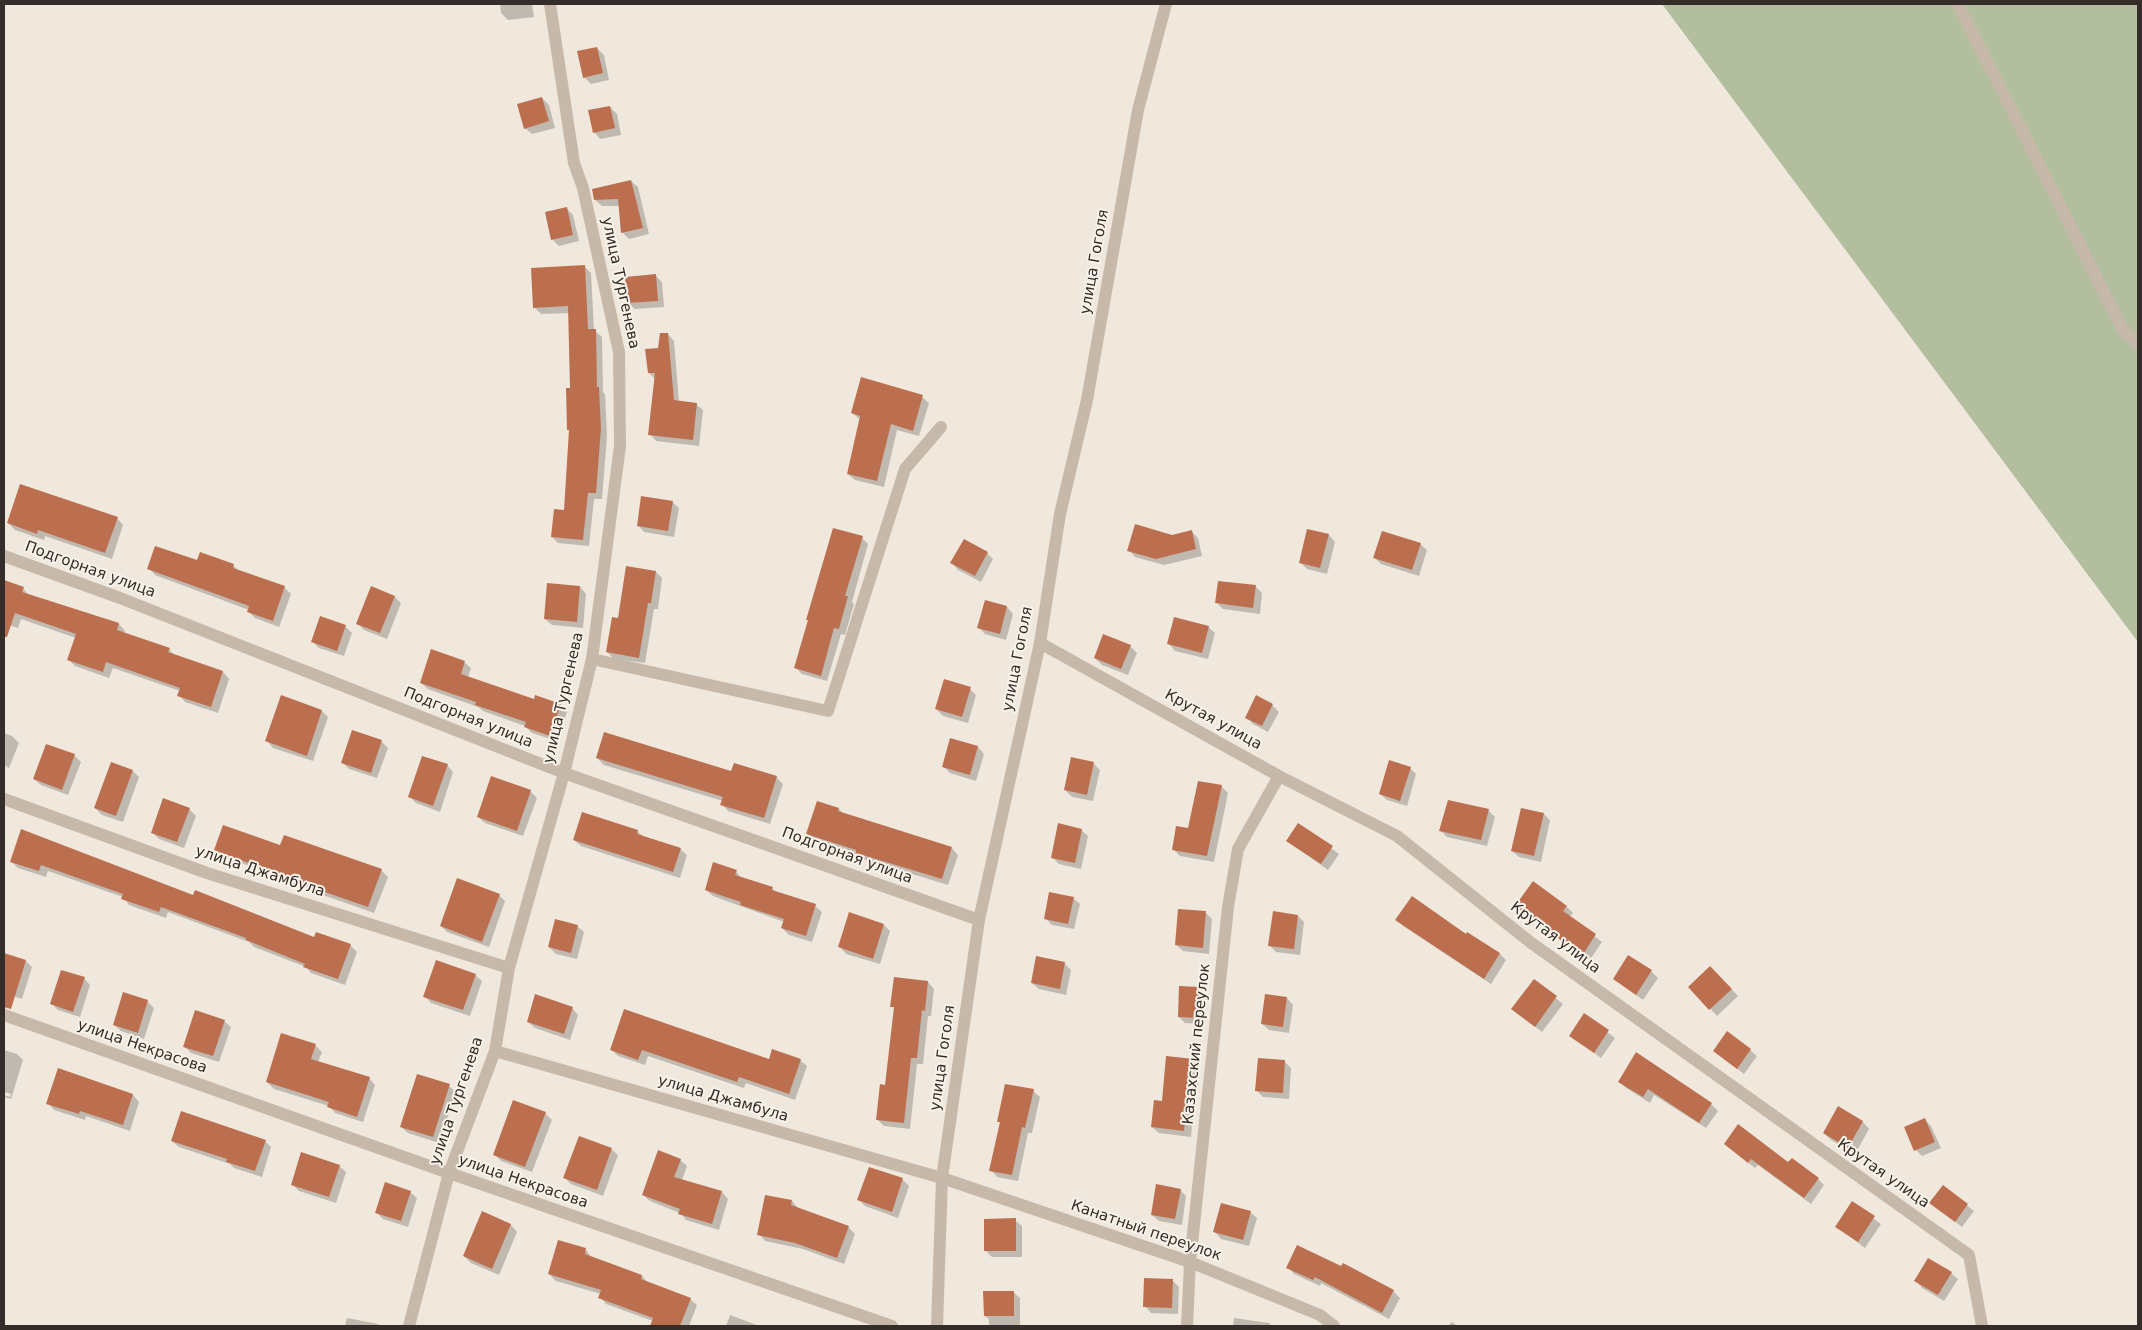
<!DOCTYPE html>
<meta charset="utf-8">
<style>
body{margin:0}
#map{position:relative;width:2142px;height:1330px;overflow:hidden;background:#f0e8dd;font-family:"DejaVu Sans",sans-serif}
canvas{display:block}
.frame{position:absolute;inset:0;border:5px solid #352d29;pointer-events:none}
</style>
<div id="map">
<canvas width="2142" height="1330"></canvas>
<div class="frame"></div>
</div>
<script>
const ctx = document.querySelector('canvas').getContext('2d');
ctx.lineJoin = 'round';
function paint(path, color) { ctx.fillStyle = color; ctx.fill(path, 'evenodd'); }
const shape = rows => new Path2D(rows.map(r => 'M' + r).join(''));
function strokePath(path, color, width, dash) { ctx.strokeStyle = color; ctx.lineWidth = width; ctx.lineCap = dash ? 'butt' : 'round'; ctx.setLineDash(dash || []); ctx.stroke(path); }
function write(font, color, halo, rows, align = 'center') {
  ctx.font = font + ' "DejaVu Sans",sans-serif'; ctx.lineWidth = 4; ctx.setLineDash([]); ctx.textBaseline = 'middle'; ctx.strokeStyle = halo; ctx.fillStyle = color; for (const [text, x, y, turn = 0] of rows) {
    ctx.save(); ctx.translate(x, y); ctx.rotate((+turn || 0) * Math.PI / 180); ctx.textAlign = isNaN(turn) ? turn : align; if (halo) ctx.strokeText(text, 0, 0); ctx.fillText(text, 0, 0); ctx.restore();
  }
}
paint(shape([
 [1662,4,2138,4,2138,642]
]), '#b2be9e');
paint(shape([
 [500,4,532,4,534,17,508,20,501,13],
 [597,48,604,55,609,80,591,84,584,77],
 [542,98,549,105,555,128,532,134,525,128],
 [610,107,617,114,621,135,600,139,594,132],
 [631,181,638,187,649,234,629,239,622,232,620,206,602,206,595,200],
 [566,208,573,215,579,241,559,246,552,239],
 [584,266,591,273,594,330,602,337,603,392,605,394,607,436,602,499,594,499,589,546,558,543,552,537,565,512,571,432,568,430,571,389,570,313,541,314,535,308,532,269],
 [655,275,662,282,664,307,635,309,628,303],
 [668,334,674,341,679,402,696,404,703,410,699,446,656,441,650,434,656,380,649,373],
 [922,397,929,403,919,436,897,430,884,487,855,480,848,474,861,420,852,413],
 [672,502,679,508,674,537,644,532,638,525],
 [117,518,123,525,112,559,45,536,44,540,15,530,8,523],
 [1191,531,1198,538,1202,556,1164,565,1135,557,1129,550],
 [1329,535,1335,542,1327,574,1307,569,1300,562],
 [862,538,868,544,852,602,854,604,845,635,841,634,827,681,802,674,796,668,809,621,807,619],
 [1420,544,1427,550,1419,576,1381,564,1375,558],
 [987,553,993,559,981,582,958,570,952,563],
 [198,562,233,565,240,572,284,587,291,594,279,627,255,618,249,612,249,610,155,575,149,568],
 [627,567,656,572,662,578,658,609,654,609,645,663,614,659,607,652,619,619],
 [4,581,23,588,29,596,119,624,125,631,124,633,169,649,175,656,223,672,229,679,218,713,185,702,179,695,180,691,113,668,109,678,75,666,68,659,76,638,21,619,18,628,4,623],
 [580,587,586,594,583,628,552,625,545,619],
 [1256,587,1262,593,1260,614,1223,609,1217,603],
 [372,588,395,597,401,603,387,639,364,630,358,624],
 [985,601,1007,607,1013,614,1006,640,985,634,978,627],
 [345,626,352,633,344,656,319,648,313,642],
 [1208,627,1215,633,1208,659,1175,651,1169,644],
 [1130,646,1137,653,1128,675,1102,665,1095,658],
 [464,662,471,668,468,677,534,700,560,706,567,712,557,741,532,733,525,726,483,711,478,707,428,689,421,683],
 [970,689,976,695,968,723,943,716,936,709],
 [1257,697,1272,705,1279,712,1268,732,1253,724,1246,717],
 [322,711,328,717,313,761,273,748,267,741],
 [4,733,12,736,19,743,9,768,4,765],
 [951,740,978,747,984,754,976,781,950,773,943,766],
 [381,741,388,748,377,778,349,769,342,762],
 [74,755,81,762,68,795,41,785,34,779],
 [597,758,776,777,783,784,770,824,728,811,722,804,723,801,604,765],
 [1093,763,1100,770,1093,801,1072,797,1065,790],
 [447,765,453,772,440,812,416,803,410,797],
 [1410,768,1416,774,1407,806,1387,800,1380,794],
 [133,771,139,777,123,822,102,815,95,808],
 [1221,786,1228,793,1214,862,1180,856,1173,849],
 [530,791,537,798,523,836,485,823,478,817],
 [818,803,839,809,844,814,952,848,958,855,948,885,863,859,859,855,814,840,808,834],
 [189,809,196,816,184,848,159,839,152,832],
 [1488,810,1495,817,1487,846,1447,837,1440,830],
 [1544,814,1550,820,1541,862,1519,857,1512,851],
 [1298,824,1339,854,1328,870,1287,841],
 [1081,830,1088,836,1081,869,1059,864,1053,858],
 [21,831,194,897,315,939,350,945,357,952,345,985,311,973,306,967,254,947,249,942,168,912,166,918,129,905,123,897,48,871,46,877,18,868,12,862],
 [637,831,644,837,680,849,687,855,680,878,581,846,574,840],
 [281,847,381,870,388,877,374,913,278,879,274,875,222,856,215,849],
 [736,871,742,879,772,888,778,894,815,906,822,912,812,942,789,935,782,928,784,922,713,896,706,890],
 [499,895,505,901,489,947,447,932,441,926],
 [1073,898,1080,904,1074,929,1052,925,1045,918],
 [1516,906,1566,906,1573,913,1569,917,1602,942,1589,961],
 [1206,913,1212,919,1209,954,1183,951,1176,945],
 [1298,916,1304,922,1300,955,1276,952,1269,945],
 [1397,919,1466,936,1468,933,1500,954,1506,960,1491,984,1403,926],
 [884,925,890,931,880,964,846,954,840,947],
 [577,926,584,932,577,959,556,954,549,947],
 [4,954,26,961,32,967,22,999,4,993],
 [1064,963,1071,970,1066,995,1039,989,1032,983],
 [1651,971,1658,978,1643,1000,1614,979],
 [1717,974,1738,996,1717,1016,1690,987],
 [475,975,482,981,470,1016,431,1003,425,996],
 [84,978,90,985,80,1017,58,1010,52,1004],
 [1534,981,1563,1004,1542,1032,1513,1009],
 [928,982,934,989,931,1016,928,1016,923,1064,917,1064,910,1129,884,1126,877,1119,886,1086,895,1009,892,1006],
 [1199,989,1206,995,1204,1024,1185,1023,1179,1017],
 [1287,998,1293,1005,1289,1033,1269,1030,1262,1024],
 [147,1001,154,1008,144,1039,121,1031,114,1025],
 [572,1008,578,1015,570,1040,535,1028,528,1022],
 [625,1010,770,1060,800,1060,807,1066,795,1100,746,1083,744,1088,648,1056,645,1065,618,1056,611,1049],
 [1585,1015,1615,1038,1601,1058,1571,1036],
 [224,1021,231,1027,219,1062,191,1053,185,1047],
 [315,1045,322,1052,318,1062,369,1078,375,1085,363,1122,335,1113,329,1106,274,1089,267,1082],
 [4,1050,17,1054,23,1060,11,1099,4,1097,4,1095,10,1097,11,1094,4,1092],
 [1750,1050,1757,1056,1744,1074,1714,1051],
 [1637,1054,1711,1104,1718,1111,1706,1128,1654,1095,1650,1103,1626,1088,1620,1082],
 [1194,1060,1200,1066,1198,1091,1195,1091,1191,1137,1159,1133,1152,1127,1163,1102],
 [1284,1061,1291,1068,1289,1099,1263,1097,1257,1091],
 [59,1070,133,1095,139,1102,130,1131,86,1116,85,1120,54,1110,48,1103],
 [449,1086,456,1092,439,1143,408,1133,401,1127],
 [1033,1091,1040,1097,1032,1133,1028,1133,1018,1181,997,1177,991,1170,1001,1124,999,1122],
 [1839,1108,1863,1122,1869,1129,1855,1154,1831,1140,1824,1133],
 [545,1113,552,1120,532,1172,501,1161,494,1154],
 [1925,1120,1931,1126,1941,1148,1922,1156,1916,1150],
 [172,1141,265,1141,271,1147,262,1177,234,1168,230,1164,179,1147],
 [1725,1144,1788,1164,1818,1179,1824,1185,1811,1204,1758,1165,1755,1168],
 [611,1149,618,1155,603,1196,571,1184,565,1178],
 [680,1160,687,1166,682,1180,722,1192,728,1199,719,1230,686,1220,680,1213,650,1201,643,1195],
 [339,1166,346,1172,336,1203,299,1191,292,1184],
 [902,1179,909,1186,898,1218,865,1206,859,1200],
 [1943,1187,1974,1211,1962,1227,1931,1203],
 [1180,1190,1186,1196,1182,1225,1159,1221,1152,1215],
 [410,1192,417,1198,408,1227,383,1219,377,1213],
 [792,1201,798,1208,848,1227,855,1234,844,1264,803,1249,765,1241,759,1234],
 [1852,1203,1881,1224,1865,1248,1837,1227],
 [1250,1212,1257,1218,1249,1246,1221,1239,1215,1232],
 [483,1213,511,1225,517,1232,499,1275,471,1263,464,1256],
 [1015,1220,1022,1226,1022,1257,992,1257,985,1250],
 [586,1250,592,1258,642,1276,648,1283,690,1299,697,1305,689,1326,655,1326,652,1324,653,1321,606,1304,600,1297,601,1294,556,1281,549,1274],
 [1288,1267,1342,1268,1393,1291,1400,1298,1389,1319,1321,1283,1320,1286,1294,1274],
 [1951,1273,1958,1279,1944,1301,1922,1288,1916,1281],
 [1172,1280,1179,1287,1178,1314,1151,1313,1145,1306],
 [1013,1292,1020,1298,1020,1326,989,1326,989,1319,985,1316],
 [730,1315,754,1324,757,1326,726,1326],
 [347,1318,378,1324,380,1326,345,1326],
 [1234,1318,1269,1323,1272,1326,1233,1326],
 [1452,1322,1457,1326,1448,1326]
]), '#0003');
paint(shape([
 [597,47,603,73,583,78,577,51],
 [542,97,549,121,524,129,517,104],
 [610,106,615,128,593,133,588,110],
 [631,180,643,228,621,233,618,199,594,200,592,189],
 [567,207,573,235,551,240,545,212],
 [585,265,588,329,596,329,597,387,599,387,601,429,596,493,588,493,583,540,551,537,554,509,564,510,569,430,567,430,566,388,570,388,568,306,533,308,531,268],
 [656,274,658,301,627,303,625,277],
 [660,333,668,333,674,400,697,403,693,440,648,435,655,373,648,373,645,349,658,348],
 [861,377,923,395,913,431,891,424,877,481,847,474,860,416,851,413],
 [20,484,118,517,105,553,38,530,37,534,7,523],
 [641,496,673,501,668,531,637,526],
 [1135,524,1172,535,1192,530,1196,549,1156,559,1127,551],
 [833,528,863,536,845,596,848,596,839,629,834,628,821,676,794,668,808,620,806,620],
 [1307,529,1329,534,1320,568,1299,563],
 [1382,531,1421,543,1412,570,1373,558],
 [964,539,988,552,975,576,950,563],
 [155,546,197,560,200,552,234,564,233,568,285,586,273,621,247,612,249,606,147,569],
 [626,566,656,571,651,603,648,603,639,658,606,652,612,617,618,618],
 [4,580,24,587,22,592,119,623,117,630,170,648,168,652,223,671,211,707,177,696,180,688,106,662,103,672,67,660,76,634,15,613,7,637,4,637],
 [1218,581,1256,585,1253,608,1215,603],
 [547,583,580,586,577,622,544,619],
 [371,586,395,596,380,633,356,624],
 [985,600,1007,606,1000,634,977,628],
 [320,616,346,625,337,651,311,642],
 [1174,617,1209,626,1202,653,1167,644],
 [1103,634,1131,645,1121,669,1094,658],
 [431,649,465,661,461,674,534,699,535,695,561,704,550,736,524,727,526,722,475,705,476,702,420,683],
 [944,679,971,687,962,717,935,709],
 [281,695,322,710,307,756,265,741],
 [1256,695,1273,704,1262,726,1245,718],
 [352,730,382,740,371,773,341,763],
 [604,732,731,771,734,763,777,776,764,818,720,805,723,797,596,758],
 [950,738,978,746,970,775,942,767],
 [46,744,75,754,62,790,33,779],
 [422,756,448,764,433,806,408,797],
 [1071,757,1094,762,1087,795,1064,790],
 [1389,760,1411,767,1400,801,1379,794],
 [111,762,133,770,116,816,94,808],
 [491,776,531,790,517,831,477,817],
 [1198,781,1222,785,1207,856,1172,850,1176,826,1188,828],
 [163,798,190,808,177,842,151,833],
 [1448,800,1489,809,1481,840,1439,831],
 [817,801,839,808,838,811,952,847,942,879,856,853,856,850,806,834],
 [1521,808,1544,813,1534,856,1511,851],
 [582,812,638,830,637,834,681,848,673,872,573,840],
 [1058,823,1082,829,1075,863,1051,858],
 [1298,823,1333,846,1321,864,1286,841],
 [223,825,280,845,284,835,382,869,368,907,270,873,270,871,214,850],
 [21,829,193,895,195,890,314,937,316,932,351,944,338,979,303,967,305,964,246,940,246,938,161,907,159,912,121,899,123,894,41,865,39,871,10,862],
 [713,862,737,870,735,875,773,887,772,890,816,904,806,936,781,928,784,919,740,905,741,902,705,890],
 [457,878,500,894,482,942,440,926],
 [1533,881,1567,906,1563,911,1596,934,1582,956,1515,906],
 [1049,892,1074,897,1068,924,1044,919],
 [1412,896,1466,934,1467,932,1500,953,1484,979,1395,920],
 [1178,909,1206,911,1203,948,1175,945],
 [1273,911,1298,915,1294,949,1268,946],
 [849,912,884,924,873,959,838,947],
 [555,919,578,925,571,953,548,947],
 [4,953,26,960,11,1009,4,1007],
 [1628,955,1652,970,1636,995,1613,979],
 [1036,956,1065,962,1060,989,1031,983],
 [436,960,476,974,463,1010,423,997],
 [1710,966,1732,989,1709,1010,1688,987],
 [61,970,85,977,73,1012,50,1004],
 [894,977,928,981,925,1011,922,1010,917,1058,911,1058,904,1123,876,1120,880,1084,885,1085,894,1007,890,1007],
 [1534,979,1557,996,1535,1027,1511,1009],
 [1179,986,1200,987,1198,1018,1178,1017],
 [123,992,148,1000,138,1033,113,1025],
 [535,994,573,1007,564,1034,527,1022],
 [1265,994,1287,997,1283,1027,1261,1024],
 [624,1009,769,1059,772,1049,801,1059,789,1094,739,1077,737,1082,642,1050,638,1060,610,1050],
 [195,1010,225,1020,213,1056,183,1047],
 [1584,1013,1609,1030,1594,1053,1569,1036],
 [1727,1031,1751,1049,1737,1069,1713,1051],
 [281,1033,316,1044,311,1059,370,1077,357,1117,327,1107,329,1102,266,1082],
 [1636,1052,1712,1103,1699,1123,1648,1089,1643,1097,1618,1082],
 [1166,1056,1194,1059,1192,1085,1189,1085,1184,1131,1151,1127,1154,1100,1162,1101],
 [1258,1058,1285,1060,1283,1093,1255,1091],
 [58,1068,133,1094,123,1125,80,1111,79,1114,46,1104],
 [417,1074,450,1084,433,1137,400,1127],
 [1005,1084,1034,1089,1025,1128,1022,1127,1012,1175,989,1171,1000,1122,997,1122],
 [513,1100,546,1112,525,1167,493,1155],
 [1838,1106,1863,1121,1848,1148,1823,1133],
 [181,1111,266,1140,255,1171,226,1162,227,1159,171,1141],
 [1925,1118,1935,1142,1914,1151,1904,1127],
 [1738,1124,1788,1162,1792,1158,1819,1178,1804,1198,1751,1159,1748,1163,1724,1144],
 [579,1136,612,1148,597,1190,563,1178],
 [658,1150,681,1159,674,1177,722,1191,712,1224,678,1214,680,1209,642,1195],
 [301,1152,340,1165,329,1197,291,1185],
 [869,1167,903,1178,892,1212,857,1200],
 [385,1182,411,1191,401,1221,375,1213],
 [1156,1184,1181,1189,1175,1219,1151,1215],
 [1943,1185,1968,1204,1955,1222,1929,1203],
 [765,1195,792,1200,791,1205,849,1226,837,1258,795,1243,757,1235],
 [1852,1201,1875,1216,1858,1242,1835,1227],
 [1221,1203,1251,1211,1243,1240,1213,1232],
 [482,1211,511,1224,492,1269,463,1256],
 [1016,1218,1016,1251,984,1251,984,1219],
 [558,1240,586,1248,585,1254,642,1275,641,1279,691,1298,680,1326,650,1326,653,1318,598,1298,601,1290,548,1274],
 [1297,1245,1341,1266,1343,1263,1394,1290,1382,1313,1315,1277,1313,1280,1286,1268],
 [1928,1258,1952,1272,1938,1295,1914,1281],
 [1144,1278,1173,1279,1172,1308,1143,1307],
 [983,1291,1014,1291,1014,1316,984,1316]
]), '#bc6f4f');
strokePath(shape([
 [1958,4,2123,330,2138,344],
 [4,556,120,598,564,773,979,920],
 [1040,643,1279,776,1397,836,1530,942,1969,1255,1982,1326],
 [592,659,828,711,905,469,941,427],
 [4,799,207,873,509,968],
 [4,1015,449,1173,892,1326],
 [495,1051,942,1178,1190,1262,1320,1315,1334,1326],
 [409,1326,449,1173,495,1051,509,968,564,773,592,659,620,446,619,352,583,188,574,163,550,4],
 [1187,1326,1190,1262,1228,907,1238,849,1279,776]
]), '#c7b9aa', 12);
strokePath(shape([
 [937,1326,942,1178,979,920,1040,643,1060,514,1087,400,1138,110,1166,4]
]), '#c7b9aa', 12);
write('15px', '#352d29', '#f8f2e9', [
 ["улица Гоголя",1095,262,-80],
 ["улица Тургенева",620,283,78],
 ["Подгорная улица",90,570,20],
 ["улица Гоголя",1018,659,-79],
 ["улица Тургенева",564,698,-77],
 ["Подгорная улица",468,718,22],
 ["Крутая улица",1213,720,29],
 ["Подгорная улица",847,856,20],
 ["улица Джамбула",260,872,18],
 ["Крутая улица",1555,938,37],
 ["Казахский переулок",1197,1044,-84],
 ["улица Некрасова",142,1047,19],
 ["улица Гоголя",943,1058,-82],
 ["улица Джамбула",723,1099,16],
 ["улица Тургенева",457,1101,-71],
 ["Крутая улица",1883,1174,35],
 ["улица Некрасова",523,1182,19],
 ["Канатный переулок",1146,1231,19]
]);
</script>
